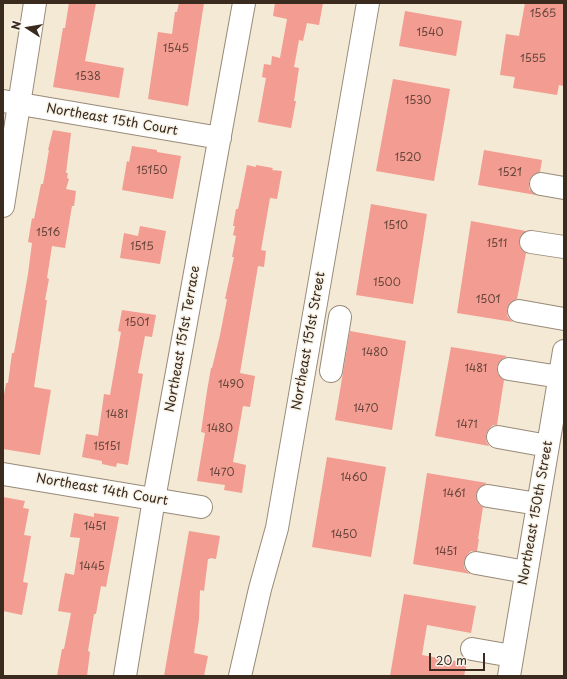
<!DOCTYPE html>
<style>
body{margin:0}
#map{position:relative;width:567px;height:679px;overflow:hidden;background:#f4e9d4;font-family:"Playpen Sans",sans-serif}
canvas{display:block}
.frame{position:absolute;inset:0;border:4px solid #3b2a1e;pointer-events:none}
.north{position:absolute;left:8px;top:8px;width:40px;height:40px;-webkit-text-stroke:3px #f7f3e8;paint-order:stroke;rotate:282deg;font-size:11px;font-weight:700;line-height:16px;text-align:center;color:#3b2a1e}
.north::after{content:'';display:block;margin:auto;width:14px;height:18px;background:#3b2a1e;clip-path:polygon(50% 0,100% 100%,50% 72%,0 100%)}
.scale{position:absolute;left:429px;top:653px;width:56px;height:18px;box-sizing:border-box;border:2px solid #3b2a1e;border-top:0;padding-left:5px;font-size:12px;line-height:14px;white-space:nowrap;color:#3b2a1e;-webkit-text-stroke:3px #f7f3e8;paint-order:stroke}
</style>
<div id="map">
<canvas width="567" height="679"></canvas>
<div class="frame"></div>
<div class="north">N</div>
<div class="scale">20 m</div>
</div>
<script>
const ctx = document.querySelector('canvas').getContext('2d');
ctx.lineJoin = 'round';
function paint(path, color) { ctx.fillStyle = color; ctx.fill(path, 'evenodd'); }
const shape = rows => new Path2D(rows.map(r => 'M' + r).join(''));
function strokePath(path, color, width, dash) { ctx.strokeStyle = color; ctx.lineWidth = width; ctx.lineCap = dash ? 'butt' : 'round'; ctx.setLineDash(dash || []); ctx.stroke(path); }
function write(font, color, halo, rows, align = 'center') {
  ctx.font = font + ' "Playpen Sans",sans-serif'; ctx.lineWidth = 3; ctx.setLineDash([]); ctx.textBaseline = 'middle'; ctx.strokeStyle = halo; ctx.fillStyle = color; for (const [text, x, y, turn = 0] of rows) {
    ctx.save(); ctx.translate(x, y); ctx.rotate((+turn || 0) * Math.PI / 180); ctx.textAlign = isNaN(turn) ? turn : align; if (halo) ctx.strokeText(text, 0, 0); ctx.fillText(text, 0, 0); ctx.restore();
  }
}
paint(shape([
 [69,3,96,3,85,61,124,68,119,98,53,87,63,28,65,28],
 [179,3,204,3,188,106,148,99,158,32,172,34,175,12,177,12],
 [275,3,323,3,319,25,307,23,303,41,299,40,294,67,299,68,294,101,296,101,291,128,258,122,266,78,262,77,264,64,271,65,272,56,280,58,287,19,273,16],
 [525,3,564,3,564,86,559,85,557,95,513,88,515,77,500,75,506,34,519,36],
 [405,11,462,21,456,56,399,46],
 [393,79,450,89,434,181,376,171],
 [53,130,71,133,66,173,68,173,67,178,69,179,66,189,76,191,74,206,72,206,65,248,52,246,47,278,49,279,45,300,47,300,34,387,51,390,40,455,3,449,3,401,6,383,8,383,12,353,14,353,28,274,32,243,28,242,32,218,34,219,41,184,43,184,49,150,48,150],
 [132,146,157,150,157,152,181,156,173,199,122,190,127,161,129,162],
 [484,150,542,160,540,172,532,176,529,181,529,189,536,195,478,185],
 [247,165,256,167,256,165,273,168,272,170,282,171,277,199,270,198,261,250,266,251,264,267,258,266,240,373,255,376,250,407,243,406,233,462,246,465,242,493,224,490,225,485,197,481,205,433,201,432,207,391,211,368,212,368,220,335,227,299,225,299,234,257,232,257,236,236,233,235,235,226,233,226,236,209,238,209,240,200],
 [371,204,427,214,413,304,356,295],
 [471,221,526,231,521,235,519,241,520,247,526,253,517,299,510,303,507,309,507,316,513,322,457,313],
 [140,226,166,231,160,264,120,258,124,233,138,236],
 [122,310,156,315,152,337,145,336,138,373,143,374,128,465,117,463,116,467,102,464,102,461,82,457,86,434,98,436,104,394,110,395,121,332,118,331],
 [350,331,406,341,392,430,335,420],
 [451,347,507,356,500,361,497,367,498,374,504,380,497,425,493,425,489,429,486,434,486,441,489,446,435,436],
 [327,457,386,467,371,557,312,547],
 [427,473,487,483,479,488,476,494,477,501,480,505,483,507,478,539,479,539,477,551,471,551,467,555,464,561,464,568,468,572,471,574,413,564],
 [3,497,25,501,23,508,29,509,24,535,31,536,23,582,28,583,22,615,3,611],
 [74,513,94,517,94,513,119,517,106,587,101,586,96,614,94,614,88,651,90,652,87,676,57,676,62,649,64,649,71,613,58,611,65,573,74,575,80,538,70,537],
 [189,531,220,536,216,559,210,558,210,559,208,559,204,591,200,590,199,619,194,653,208,656,204,676,164,676],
 [404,594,476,606,471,633,427,625,422,655,467,663,464,676,390,676]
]), '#f29c92');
const minor = shape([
 [3,101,220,138],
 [541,184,564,188],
 [3,206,35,3],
 [531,242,564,247],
 [519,311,564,319],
 [509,369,560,377],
 [331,371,340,317],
 [498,437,548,446],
 [3,474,201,507],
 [488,496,538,504],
 [476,563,526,572],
 [472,649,512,656],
 [125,676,154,499,244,3],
 [240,676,260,589,277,528,368,3],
 [509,676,564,351]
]);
strokePath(minor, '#988a79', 24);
strokePath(minor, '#fff', 22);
write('11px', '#69463b', null, [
 ["1565",543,14],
 ["1540",430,33],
 ["1545",176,49],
 ["1555",533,59],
 ["1538",88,77],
 ["1530",418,101],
 ["1520",408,158],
 ["15150",152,171],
 ["1521",510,173],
 ["1510",396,226],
 ["1516",48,233],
 ["1511",497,244],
 ["1515",142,247],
 ["1500",387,283],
 ["1501",488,300],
 ["1501",137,323],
 ["1480",375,353],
 ["1481",476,369],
 ["1490",231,385],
 ["1470",366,409],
 ["1481",117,415],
 ["1471",467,425],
 ["1480",220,429],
 ["15151",107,447],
 ["1470",222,473],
 ["1460",354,478],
 ["1461",454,494],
 ["1451",95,527],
 ["1450",344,535],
 ["1451",446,552],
 ["1445",92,567]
]);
write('13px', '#3b2a1e', '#f7f3e8', [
 ["Northeast 15th Court",112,120,10],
 ["Northeast 151st Terrace",183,339,-80],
 ["Northeast 151st Street",309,341,-80],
 ["Northeast 14th Court",102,490,10],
 ["Northeast 150th Street",536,513,-80]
]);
</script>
